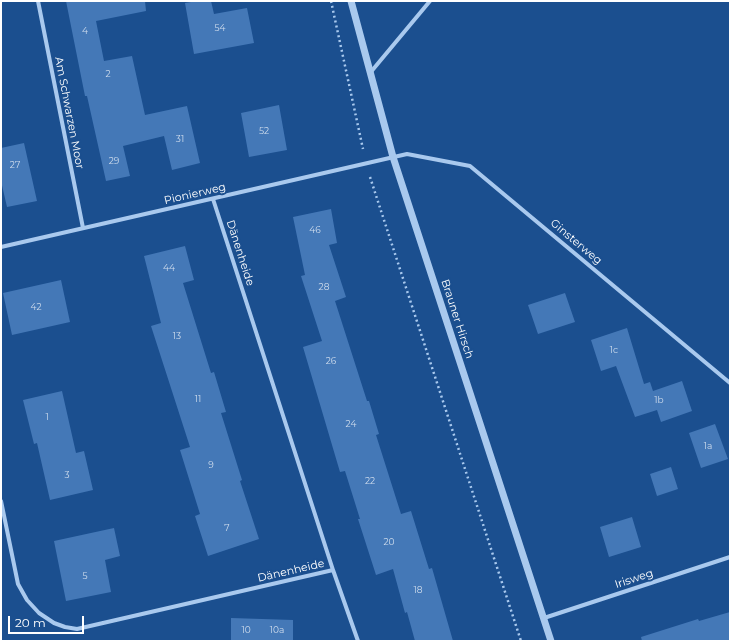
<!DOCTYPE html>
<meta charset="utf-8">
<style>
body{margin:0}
#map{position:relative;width:731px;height:642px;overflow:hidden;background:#1b4f8f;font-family:Montserrat,sans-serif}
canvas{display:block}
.frame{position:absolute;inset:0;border:2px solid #fff;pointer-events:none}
.scale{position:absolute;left:8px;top:616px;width:76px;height:18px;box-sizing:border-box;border:2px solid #fff;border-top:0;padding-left:5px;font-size:12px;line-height:14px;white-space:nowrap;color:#fff;-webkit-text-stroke:3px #1b4f8f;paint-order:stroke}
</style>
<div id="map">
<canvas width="731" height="642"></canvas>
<div class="frame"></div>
<div class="scale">20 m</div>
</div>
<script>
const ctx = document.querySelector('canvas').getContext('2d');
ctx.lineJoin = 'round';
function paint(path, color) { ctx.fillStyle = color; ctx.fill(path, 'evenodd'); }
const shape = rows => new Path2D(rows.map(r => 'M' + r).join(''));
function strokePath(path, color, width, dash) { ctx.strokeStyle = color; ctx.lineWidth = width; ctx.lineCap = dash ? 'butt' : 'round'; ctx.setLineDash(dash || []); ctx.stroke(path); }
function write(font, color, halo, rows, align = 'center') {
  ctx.font = font + ' Montserrat,sans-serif'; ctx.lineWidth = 4; ctx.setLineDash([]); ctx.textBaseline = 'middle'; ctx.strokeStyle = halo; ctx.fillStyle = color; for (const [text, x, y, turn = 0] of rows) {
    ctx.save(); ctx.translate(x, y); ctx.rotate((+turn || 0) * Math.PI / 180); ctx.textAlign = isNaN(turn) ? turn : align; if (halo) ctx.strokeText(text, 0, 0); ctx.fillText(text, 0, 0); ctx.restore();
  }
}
paint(shape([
 [66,1,145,1,146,11,96,21,104,61,132,56,145,115,187,106,200,163,172,170,164,136,123,146,130,176,106,181,87,96,85,96],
 [197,1,211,1,214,14,247,8,254,43,194,54,185,3],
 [279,105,287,150,249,157,241,113],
 [24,143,37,201,7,207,1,181,1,148],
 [331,209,337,243,329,245,346,297,335,301,367,401,369,401,379,434,376,435,401,514,411,511,429,569,432,568,453,641,415,641,407,612,405,613,393,569,376,575,358,519,360,519,345,471,340,472,303,347,322,341,301,276,305,275,293,217],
 [185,246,194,280,183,283,211,373,214,372,226,412,221,413,242,480,240,481,259,539,208,556,195,516,200,514,180,450,190,447,151,326,161,323,144,256],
 [61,280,70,322,12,335,3,293],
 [565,293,575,322,538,334,528,305],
 [627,328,644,384,650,382,653,391,682,381,692,411,661,422,657,410,635,417,616,366,601,371,591,340],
 [62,391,76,453,84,451,93,490,50,500,37,443,34,444,23,400],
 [715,424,728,459,701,468,689,433],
 [671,467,678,489,657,496,650,474],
 [632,517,641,547,609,557,600,527],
 [114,528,120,556,105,560,111,592,66,601,54,541],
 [730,612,730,641,642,641,641,637,698,619,699,621],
 [231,618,293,620,293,641,231,641]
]), '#4478b7');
strokePath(shape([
 [331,1,363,149],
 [370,177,521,641]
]), '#a9c9ee', 2.5, [2, 3]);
strokePath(shape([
 [38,1,83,228],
 [370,73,430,1],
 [1,247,407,154,470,166,730,383],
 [1,501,18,584,27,600,39,613,54,623,65,627,77,629,333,570,213,199],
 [333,570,358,641],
 [544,618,730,557]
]), '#a9c9ee', 4);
strokePath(shape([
 [351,1,393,157,551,641]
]), '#a9c9ee', 7);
write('9px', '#d0dded', null, [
 ["54",220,28],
 ["4",85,31],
 ["2",108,74],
 ["52",264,131],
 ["31",180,139],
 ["29",114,161],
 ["27",15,165],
 ["46",315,230],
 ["44",169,268],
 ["28",324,287],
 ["42",36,307],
 ["13",177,336],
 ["1c",614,350],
 ["26",331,361],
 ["11",198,399],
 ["1b",659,400],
 ["1",47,417],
 ["24",351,424],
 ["1a",708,446],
 ["9",211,465],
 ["3",67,475],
 ["22",370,481],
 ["7",227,528],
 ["20",389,542],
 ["5",85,576],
 ["18",418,590],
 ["10",246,630],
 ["10a",277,630]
]);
write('11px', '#fff', '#1b4f8f', [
 ["Am Schwarzen Moor",69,113,79],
 ["Pionierweg",195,194,-13],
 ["Ginsterweg",576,242,40],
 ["Dänenheide",240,253,72],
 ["Brauner Hirsch",457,319,72],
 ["Dänenheide",291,571,-13],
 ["Irisweg",634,579,-18]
]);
</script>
